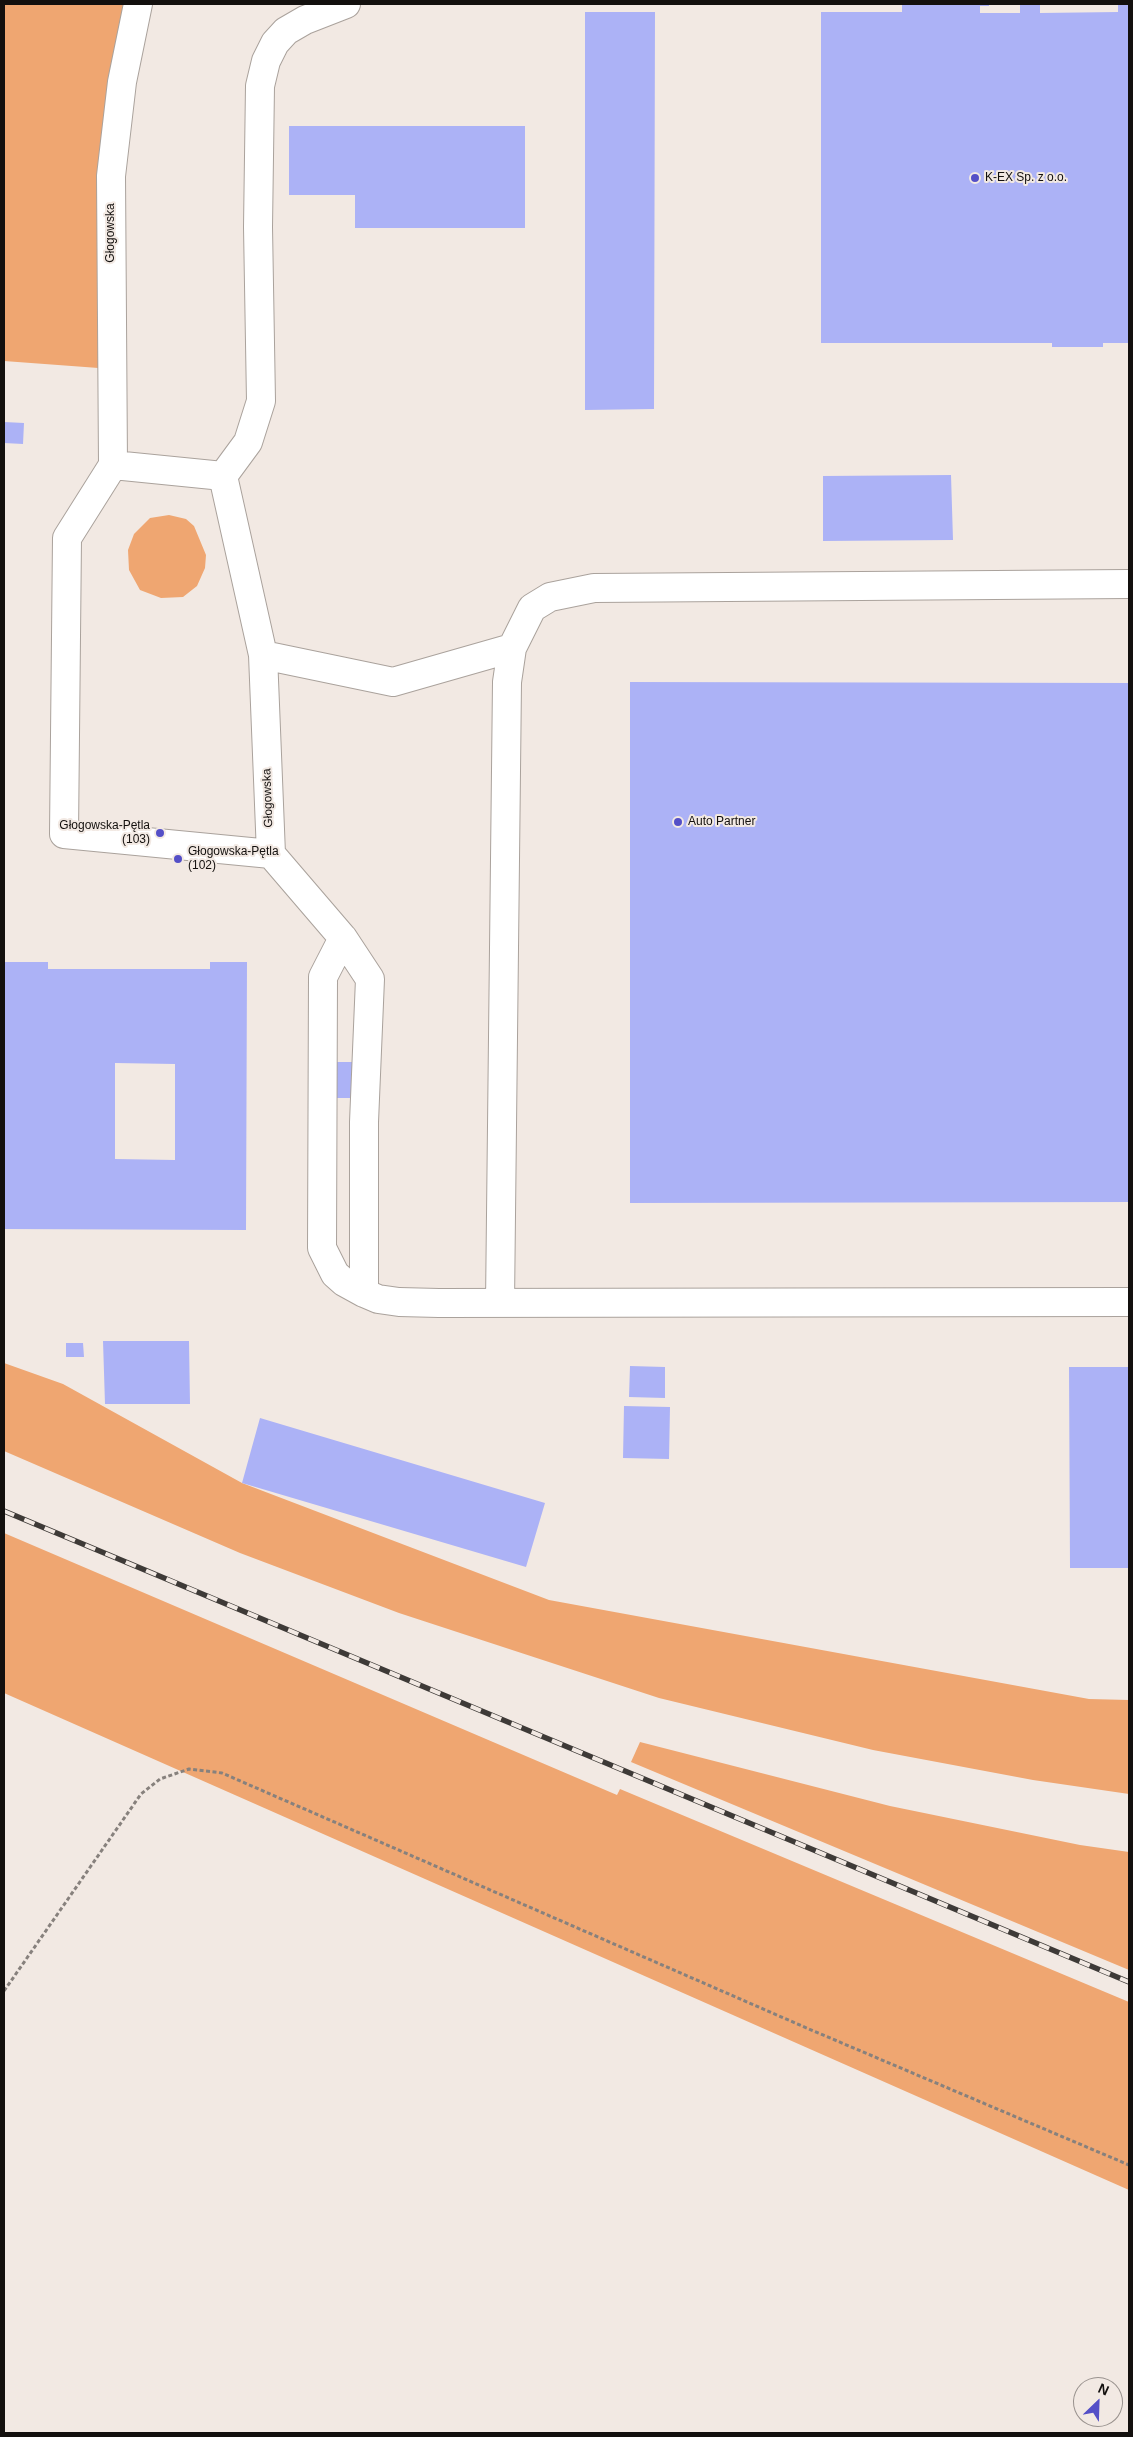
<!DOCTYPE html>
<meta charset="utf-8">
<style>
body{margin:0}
#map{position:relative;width:1133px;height:2437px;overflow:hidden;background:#f2e9e3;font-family:Helvetica,sans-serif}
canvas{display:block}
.frame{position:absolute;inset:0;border:5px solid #13100e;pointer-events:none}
.north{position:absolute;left:1073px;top:2377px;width:50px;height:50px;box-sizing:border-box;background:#f2e9e3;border:1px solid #99928e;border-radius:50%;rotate:24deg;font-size:14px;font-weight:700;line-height:20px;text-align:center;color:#13100e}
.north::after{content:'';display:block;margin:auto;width:18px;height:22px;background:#544fc7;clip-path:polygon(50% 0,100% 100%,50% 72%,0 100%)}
</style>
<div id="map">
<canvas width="1133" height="2437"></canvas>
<div class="frame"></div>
<div class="north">N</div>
</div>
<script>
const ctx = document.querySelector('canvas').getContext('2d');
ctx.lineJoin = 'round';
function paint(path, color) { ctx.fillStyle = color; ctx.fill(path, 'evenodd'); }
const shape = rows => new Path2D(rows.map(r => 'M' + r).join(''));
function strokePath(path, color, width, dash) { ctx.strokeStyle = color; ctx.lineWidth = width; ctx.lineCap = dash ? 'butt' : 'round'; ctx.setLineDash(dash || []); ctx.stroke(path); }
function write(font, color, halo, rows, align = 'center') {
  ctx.font = font + ' Helvetica,sans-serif'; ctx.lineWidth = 4; ctx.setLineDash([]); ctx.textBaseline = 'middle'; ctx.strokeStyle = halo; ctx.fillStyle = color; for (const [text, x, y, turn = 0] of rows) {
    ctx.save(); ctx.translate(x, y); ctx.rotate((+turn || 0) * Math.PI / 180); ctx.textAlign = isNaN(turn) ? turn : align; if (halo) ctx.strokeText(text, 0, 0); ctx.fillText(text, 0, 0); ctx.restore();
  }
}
paint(shape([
 [4,4,138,4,122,82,112,369,4,361],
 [169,515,186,519,194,526,206,555,205,568,197,586,183,597,161,598,140,590,129,570,128,550,134,534,150,518],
 [4,1363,63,1384,242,1483,549,1600,1089,1699,1129,1700,1129,1794,1033,1780,873,1750,659,1698,399,1613,240,1553,4,1451],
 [4,1533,617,1795,620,1789,1129,2002,1129,2190,4,1693],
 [640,1742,890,1806,1080,1845,1129,1852,1129,1970,631,1762]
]), '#efa671');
paint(shape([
 [902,4,989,4,989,6,980,6,980,13,1020,13,1020,4,1040,4,1040,13,1118,12,1118,4,1129,4,1129,343,1103,343,1103,347,1052,347,1052,343,821,343,821,12,902,12],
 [585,12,655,12,654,409,585,410],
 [289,126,525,126,525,228,355,228,355,195,289,195],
 [4,422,24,423,23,444,4,443],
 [951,475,953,540,823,541,823,476],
 [630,682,1129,683,1129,1202,630,1203],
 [4,962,48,962,48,969,210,969,210,962,247,962,246,1230,4,1229],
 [115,1063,175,1064,175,1160,115,1159],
 [337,1062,355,1062,355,1098,337,1098],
 [103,1341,189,1341,190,1404,105,1404],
 [66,1343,83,1343,84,1357,66,1357],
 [630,1366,665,1367,665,1398,629,1397],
 [1069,1367,1129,1367,1129,1568,1070,1568],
 [624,1406,670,1407,669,1459,623,1458],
 [260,1418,545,1503,526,1567,242,1483]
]), '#acb2f6');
const minor = shape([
 [113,465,223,476,263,655,271,854,64,834,67,538,113,465,111,176,122,82,138,4],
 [223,476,248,442,261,401,258,227,260,86,266,61,275,43,286,31,305,20,346,4],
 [263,655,393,682,512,648],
 [271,854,343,938,370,979,364,1122,364,1293],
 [343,938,323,977,322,1248,335,1274,344,1282,364,1293,378,1299,399,1302,439,1303,1129,1302],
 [500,1303,507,682,512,648,532,608,550,597,594,588,1129,584]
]);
strokePath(minor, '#aaa29c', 30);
strokePath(shape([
 [4,1991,141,1794,160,1779,189,1769,222,1773,809,2029,1129,2165]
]), '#87817d', 3, [4, 2.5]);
strokePath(minor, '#fff', 28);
const rail = shape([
 [4,1511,1129,1982]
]);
strokePath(rail, '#3e3a37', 5.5);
strokePath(rail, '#f2e9e3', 4, [11]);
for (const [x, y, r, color] of [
 [975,178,5,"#544fc7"],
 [678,822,5,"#544fc7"],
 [160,833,5,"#544fc7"],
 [178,859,5,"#544fc7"]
]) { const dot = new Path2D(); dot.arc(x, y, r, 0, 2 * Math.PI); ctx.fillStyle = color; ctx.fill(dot); strokePath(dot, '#f2e9e3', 2); }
write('12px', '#13100e', '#f2e9e3', [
 ["K-EX Sp. z o.o.",985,178],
 ["Auto Partner",688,822],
 ["Głogowska-Pętla",150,826,"right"],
 ["(103)",150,840,"right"],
 ["Głogowska-Pętla",188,852],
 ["(102)",188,866]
], 'left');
write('12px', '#13100e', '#f2e9e3', [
 ["Głogowska",111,233,-90],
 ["Głogowska",268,798,-92]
]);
</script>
